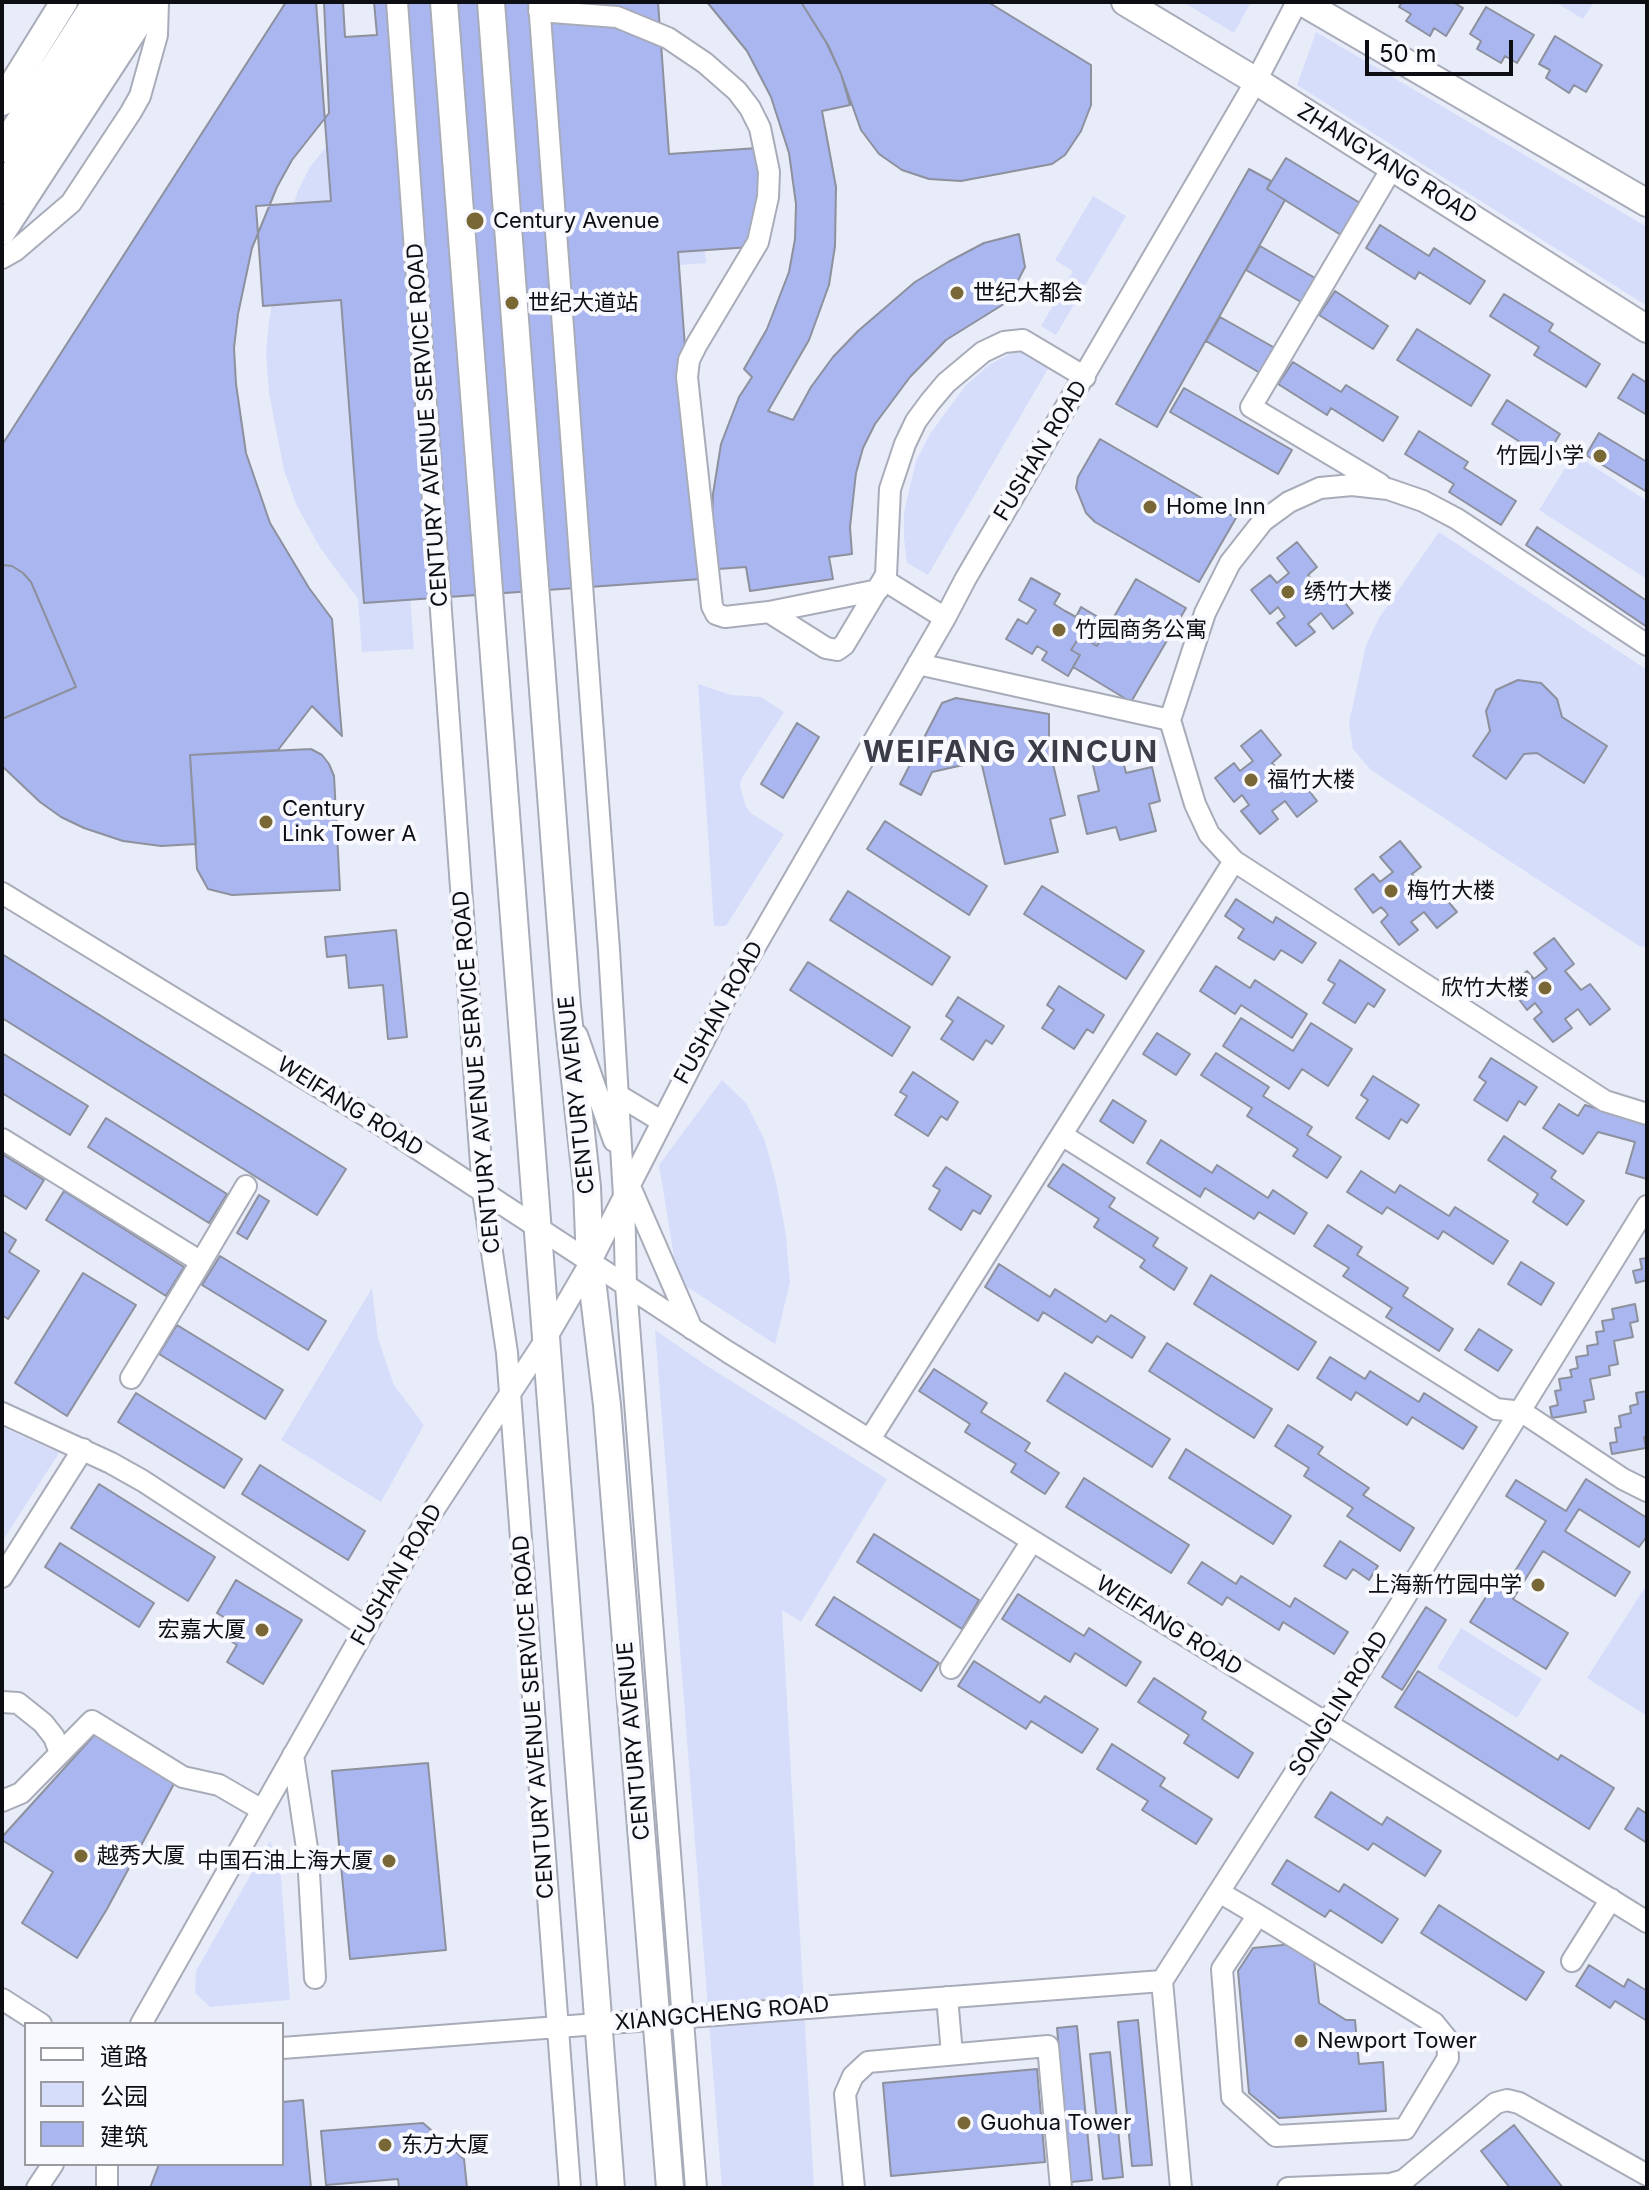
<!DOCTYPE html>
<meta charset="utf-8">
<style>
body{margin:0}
#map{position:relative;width:1649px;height:2190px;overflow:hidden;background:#e8ecf9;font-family:Inter,"Noto Sans SC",sans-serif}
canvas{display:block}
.frame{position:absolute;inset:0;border:4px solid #0d0e13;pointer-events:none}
.legend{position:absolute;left:24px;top:2022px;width:260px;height:144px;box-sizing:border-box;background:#f8f9ff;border:2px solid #9a9ba1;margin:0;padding:10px 14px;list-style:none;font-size:24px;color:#0d0e13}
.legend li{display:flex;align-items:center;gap:16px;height:40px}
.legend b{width:40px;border:2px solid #9a9ba1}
.scale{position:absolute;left:1365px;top:40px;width:148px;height:36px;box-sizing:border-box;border:4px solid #0d0e13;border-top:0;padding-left:10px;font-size:24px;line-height:28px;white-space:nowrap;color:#0d0e13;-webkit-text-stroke:6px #f8f9ff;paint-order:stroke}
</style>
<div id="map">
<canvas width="1649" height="2190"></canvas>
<div class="frame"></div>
<ul class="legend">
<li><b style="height:10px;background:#fff"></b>道路</li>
<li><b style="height:22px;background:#d5ddfb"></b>公园</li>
<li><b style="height:22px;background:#a9b6ef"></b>建筑</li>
</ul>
<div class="scale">50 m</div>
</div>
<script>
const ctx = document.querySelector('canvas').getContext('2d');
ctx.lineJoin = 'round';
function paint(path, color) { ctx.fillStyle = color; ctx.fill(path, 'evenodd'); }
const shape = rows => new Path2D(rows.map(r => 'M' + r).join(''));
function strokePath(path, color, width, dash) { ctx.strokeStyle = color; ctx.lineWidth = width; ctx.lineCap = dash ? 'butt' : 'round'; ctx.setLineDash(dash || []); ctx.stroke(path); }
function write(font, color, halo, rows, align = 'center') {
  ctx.font = font + ' Inter,"Noto Sans SC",sans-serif'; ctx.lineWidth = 8; ctx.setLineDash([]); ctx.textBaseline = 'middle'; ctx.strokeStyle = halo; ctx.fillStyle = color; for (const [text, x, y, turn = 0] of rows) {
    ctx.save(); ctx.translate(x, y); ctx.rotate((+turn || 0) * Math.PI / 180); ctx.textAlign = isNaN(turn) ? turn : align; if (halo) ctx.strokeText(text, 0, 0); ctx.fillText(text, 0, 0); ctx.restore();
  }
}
paint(shape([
 [1183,2,1251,2,1234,33],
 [1555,2,1594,2,1583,19],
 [1316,32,1647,227,1647,306,1297,85],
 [372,97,414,649,362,652,358,599,319,546,296,504,284,470,269,393,266,352,269,321,288,219,298,191,310,167,339,131],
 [1093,196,1126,216,1056,335,1041,326,1073,271,1055,260],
 [703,229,706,263,640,268],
 [1019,349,1049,367,928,575,907,563,904,538,904,512,916,461,930,434,966,385,989,365],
 [1574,454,1647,501,1647,579,1539,510],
 [1439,532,1647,670,1647,947,1639,946,1371,770,1353,749,1349,723,1366,645,1379,618],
 [698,684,731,695,761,697,784,712,742,778,740,785,746,807,752,814,784,834,726,926,714,926],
 [722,1080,746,1103,765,1141,776,1182,786,1235,790,1282,775,1344,678,1281,659,1165],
 [372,1288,378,1339,394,1385,424,1425,381,1502,281,1440],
 [655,1330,707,1366,887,1479,801,1622,782,1610,814,2188,722,2188],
 [2,1427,59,1453,2,1542],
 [1647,1584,1647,1716,1587,1678],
 [1461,1628,1542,1679,1517,1718,1437,1668],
 [270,1841,281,1877,290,2000,210,2007,195,1993,196,1971]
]), '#d5ddfb');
const building = shape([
 [286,2,324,2,329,113,292,160,277,187,252,248,238,314,234,348,236,384,246,453,270,523,309,588,332,619,342,736,312,706,278,750,190,755,196,844,161,846,123,841,84,828,61,817,40,802,2,766,2,719,76,687,31,582,23,573,12,566,2,565,2,445,286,2],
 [316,2,658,2,669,154,758,148,766,246,678,252,702,579,364,603,341,300,263,306,256,206,331,201,316,2],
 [343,2,374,2,377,35,345,37,343,2],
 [707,2,801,2,828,45,841,74,850,105,822,111,836,187,835,246,829,285,809,340,768,411,793,420,811,387,833,357,858,331,915,282,948,262,984,243,1019,234,1025,267,1007,302,946,340,910,377,875,424,863,448,856,473,850,527,852,554,829,557,833,579,750,591,746,567,718,569,712,520,713,494,721,444,739,397,752,377,744,369,767,329,789,272,795,239,796,204,789,153,771,97,747,51,707,2],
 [801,2,988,2,1091,65,1091,105,1081,131,1065,155,1052,164,961,181,929,179,902,170,879,154,861,130,841,74,826,42,801,2],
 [1402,2,1453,2,1463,8,1446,36,1434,28,1430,36,1406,21,1411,14,1399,7,1402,2],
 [1486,7,1534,35,1517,63,1505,56,1501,63,1477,49,1481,41,1470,34,1486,7],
 [1555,36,1602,65,1586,92,1574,85,1569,93,1546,78,1550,70,1539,64,1555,36],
 [1286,158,1360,203,1341,235,1267,189,1286,158],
 [1249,169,1271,181,1267,189,1285,200,1157,427,1116,404,1249,169],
 [1380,225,1429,256,1434,248,1485,281,1470,304,1419,272,1415,279,1366,248,1380,225],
 [1260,246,1315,278,1301,302,1246,270,1260,246],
 [1335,291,1388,326,1373,349,1319,315,1335,291],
 [1504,294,1553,324,1549,331,1600,364,1586,387,1534,355,1539,347,1490,316,1504,294],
 [1220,317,1275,348,1260,373,1206,341,1220,317],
 [1417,329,1490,375,1471,406,1397,360,1417,329],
 [1293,362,1341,392,1346,385,1398,417,1383,441,1331,408,1327,415,1278,384,1293,362],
 [1633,374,1647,383,1647,415,1618,398,1633,374],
 [1184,388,1292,450,1278,474,1170,412,1184,388],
 [1507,400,1560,434,1545,458,1492,424,1507,400],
 [1419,431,1468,462,1464,468,1516,501,1501,525,1449,492,1454,484,1405,454,1419,431],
 [1599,433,1647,462,1647,492,1586,455,1599,433],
 [1100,439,1236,518,1199,582,1095,522,1086,513,1076,488,1078,477,1100,439],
 [1537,527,1647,601,1647,627,1526,545,1537,527],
 [1297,542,1317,567,1308,575,1316,584,1324,594,1333,587,1353,613,1333,629,1321,613,1308,624,1315,632,1296,646,1277,623,1285,617,1278,607,1270,614,1251,590,1270,575,1277,583,1289,573,1277,558,1297,542],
 [2,565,12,566,23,573,31,582,76,687,2,719,2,565],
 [1031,578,1060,594,1054,604,1065,611,1076,617,1081,607,1110,624,1097,646,1080,636,1071,650,1080,655,1068,676,1042,660,1047,652,1037,646,1032,654,1006,639,1018,619,1027,624,1036,610,1019,600,1031,578],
 [1136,579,1186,608,1131,702,1073,667,1080,655,1071,650,1080,636,1097,646,1136,579],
 [1518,680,1541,683,1557,699,1562,717,1607,746,1584,783,1537,753,1524,754,1506,779,1473,756,1490,731,1486,711,1496,690,1518,680],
 [956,698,1049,714,1049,747,1065,815,1050,819,1058,852,1005,864,981,761,932,772,921,795,900,784,942,703,956,698],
 [797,723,819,737,783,798,761,784,797,723],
 [1261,730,1281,755,1272,763,1288,782,1297,775,1317,801,1297,817,1285,801,1272,811,1278,819,1260,834,1241,811,1249,805,1242,795,1234,802,1215,778,1234,763,1240,771,1253,761,1241,746,1261,730],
 [311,749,322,755,329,764,334,776,340,890,232,895,208,889,197,869,190,755,311,749],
 [1122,757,1126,773,1152,767,1160,801,1149,804,1156,831,1120,840,1116,827,1087,834,1078,796,1099,791,1093,765,1122,757],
 [885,821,987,886,969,915,867,849,885,821],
 [1400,841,1421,867,1412,874,1427,893,1436,887,1457,912,1437,928,1424,912,1411,922,1418,930,1399,945,1381,922,1388,915,1385,911,1381,907,1373,913,1355,889,1373,874,1380,882,1393,872,1380,857,1400,841],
 [1042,886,1144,951,1126,979,1024,914,1042,886],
 [848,891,950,957,932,985,830,920,848,891],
 [1236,899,1273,923,1276,917,1316,943,1302,963,1281,950,1274,960,1238,938,1244,929,1225,916,1236,899],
 [396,930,407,1037,388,1039,383,985,349,988,346,955,327,957,325,937,396,930],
 [1554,938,1574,964,1565,971,1581,990,1590,984,1610,1009,1590,1025,1578,1009,1565,1019,1572,1028,1553,1042,1534,1019,1542,1012,1535,1003,1527,1010,1509,986,1527,971,1534,979,1547,969,1534,953,1554,938],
 [2,954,346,1169,317,1215,2,1018,2,954],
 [1340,960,1385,990,1374,1007,1368,1003,1355,1023,1323,1003,1335,984,1328,980,1340,960],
 [808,962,910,1027,892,1056,790,990,808,962],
 [1216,966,1250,988,1255,980,1307,1014,1292,1038,1241,1005,1235,1014,1200,991,1216,966],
 [1059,986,1104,1015,1093,1033,1087,1029,1074,1049,1042,1028,1054,1010,1047,1005,1059,986],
 [958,997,1004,1026,992,1044,986,1040,973,1060,941,1039,953,1021,946,1016,958,997],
 [1241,1018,1293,1051,1311,1023,1352,1049,1328,1086,1302,1069,1289,1089,1223,1046,1241,1018],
 [1157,1033,1190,1054,1176,1075,1143,1054,1157,1033],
 [2,1053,88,1106,70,1135,2,1093,2,1053],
 [1216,1053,1269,1087,1263,1096,1312,1127,1307,1135,1341,1157,1327,1178,1293,1156,1298,1149,1247,1116,1252,1108,1201,1075,1216,1053],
 [1491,1058,1537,1087,1525,1105,1519,1101,1507,1121,1474,1100,1486,1082,1479,1077,1491,1058],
 [913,1072,958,1102,947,1120,941,1116,928,1136,895,1115,907,1096,900,1092,913,1072],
 [1373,1076,1419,1105,1407,1123,1401,1119,1389,1139,1356,1118,1368,1100,1361,1095,1373,1076],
 [1113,1100,1146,1121,1133,1143,1100,1121,1113,1100],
 [1559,1104,1578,1116,1585,1105,1647,1124,1647,1179,1626,1173,1635,1142,1598,1132,1583,1154,1543,1128,1559,1104],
 [106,1118,227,1194,209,1223,88,1147,106,1118],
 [1504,1136,1556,1171,1551,1178,1584,1201,1567,1225,1533,1202,1538,1194,1488,1160,1504,1136],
 [1161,1140,1212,1173,1217,1165,1268,1198,1273,1190,1307,1213,1294,1234,1259,1212,1254,1219,1205,1188,1200,1197,1147,1163,1161,1140],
 [2,1154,44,1180,26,1209,2,1194,2,1154],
 [1063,1164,1115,1198,1109,1207,1158,1238,1153,1246,1187,1268,1174,1290,1140,1267,1145,1260,1094,1227,1099,1219,1048,1186,1063,1164],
 [946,1167,991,1196,980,1214,973,1210,961,1230,929,1209,940,1190,933,1186,946,1167],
 [1361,1171,1395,1193,1400,1185,1449,1216,1455,1207,1508,1241,1493,1264,1443,1231,1438,1239,1387,1207,1382,1214,1347,1192,1361,1171],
 [64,1191,184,1267,166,1296,46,1220,64,1191],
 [259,1195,269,1201,247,1239,237,1233,259,1195],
 [1328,1225,1362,1247,1357,1255,1408,1288,1403,1296,1453,1329,1439,1351,1386,1317,1392,1308,1343,1276,1349,1268,1314,1246,1328,1225],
 [2,1231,16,1240,9,1252,39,1271,8,1319,2,1315,2,1231],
 [220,1256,326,1321,308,1350,202,1285,220,1256],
 [1647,1258,1647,1280,1636,1283,1633,1271,1642,1269,1640,1259,1647,1258],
 [1521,1262,1554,1283,1541,1305,1508,1284,1521,1262],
 [999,1264,1050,1297,1055,1289,1106,1322,1111,1315,1145,1337,1132,1358,1097,1336,1092,1343,1043,1312,1038,1321,985,1287,999,1264],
 [83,1273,136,1305,67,1416,15,1383,83,1273],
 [1211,1275,1316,1342,1298,1370,1194,1304,1211,1275],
 [1635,1304,1638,1321,1630,1323,1633,1337,1614,1341,1618,1364,1609,1366,1610,1375,1590,1379,1594,1399,1584,1401,1586,1412,1552,1418,1550,1407,1558,1405,1555,1391,1561,1390,1559,1379,1572,1377,1570,1370,1578,1368,1576,1357,1588,1355,1587,1346,1598,1344,1596,1332,1604,1331,1602,1321,1614,1319,1612,1309,1635,1304],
 [177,1325,283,1390,265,1419,159,1354,177,1325],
 [1479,1329,1512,1350,1498,1371,1465,1350,1479,1329],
 [1167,1343,1272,1409,1254,1438,1149,1371,1167,1343],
 [1330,1357,1365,1379,1370,1371,1419,1402,1424,1393,1477,1427,1463,1449,1412,1417,1407,1425,1356,1392,1351,1400,1317,1378,1330,1357],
 [934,1369,987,1403,981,1412,1030,1443,1025,1451,1059,1473,1045,1494,1011,1472,1016,1464,965,1432,970,1424,919,1391,934,1369],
 [1065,1373,1170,1439,1152,1467,1047,1401,1065,1373],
 [1647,1391,1647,1436,1644,1437,1646,1448,1612,1454,1610,1443,1617,1442,1615,1428,1621,1427,1619,1416,1631,1413,1630,1406,1638,1404,1636,1393,1647,1391],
 [136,1393,242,1459,224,1488,118,1422,136,1393],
 [1288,1425,1323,1447,1318,1454,1369,1488,1363,1495,1414,1528,1400,1551,1347,1516,1353,1508,1304,1476,1309,1468,1275,1446,1288,1425],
 [1186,1449,1291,1516,1273,1544,1169,1478,1186,1449],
 [260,1465,365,1531,348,1560,242,1494,260,1465],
 [1084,1478,1189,1545,1171,1573,1066,1507,1084,1478],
 [1586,1479,1647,1518,1647,1536,1639,1547,1579,1509,1565,1531,1630,1572,1615,1596,1543,1551,1513,1599,1568,1633,1546,1669,1470,1622,1493,1586,1502,1592,1546,1521,1506,1496,1516,1480,1566,1511,1586,1479],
 [99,1484,215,1557,188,1601,71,1528,99,1484],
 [874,1534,979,1600,962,1629,857,1562,874,1534],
 [1340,1541,1378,1566,1369,1580,1353,1569,1346,1579,1324,1566,1340,1541],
 [60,1543,154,1603,139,1627,45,1567,60,1543],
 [1202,1562,1236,1584,1241,1576,1290,1607,1295,1598,1348,1632,1334,1654,1283,1622,1279,1630,1227,1597,1222,1605,1188,1583,1202,1562],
 [236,1580,302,1620,263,1684,227,1662,237,1645,224,1637,233,1623,217,1613,236,1580],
 [1018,1594,1084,1636,1089,1628,1141,1662,1126,1686,1075,1653,1070,1662,1002,1619,1018,1594],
 [834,1597,939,1663,921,1691,816,1625,834,1597],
 [1426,1607,1446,1620,1402,1690,1382,1677,1426,1607],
 [974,1661,1040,1703,1045,1696,1098,1729,1082,1753,1031,1721,1026,1729,958,1686,974,1661],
 [1418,1671,1558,1760,1561,1755,1614,1788,1589,1829,1395,1707,1418,1671],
 [1154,1678,1206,1712,1202,1719,1253,1753,1238,1778,1184,1743,1189,1735,1138,1702,1154,1678],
 [98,1731,176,1780,107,1909,77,1958,22,1923,53,1872,2,1840,2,1837,98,1731],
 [1112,1744,1165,1778,1160,1786,1212,1819,1196,1844,1142,1810,1148,1801,1097,1769,1112,1744],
 [428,1763,446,1950,350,1959,332,1771,428,1763],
 [1331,1792,1382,1825,1387,1817,1441,1851,1425,1876,1373,1843,1368,1850,1315,1817,1331,1792],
 [1638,1808,1647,1814,1647,1843,1625,1829,1638,1808],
 [1287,1860,1339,1892,1344,1884,1398,1919,1382,1943,1330,1910,1325,1917,1272,1884,1287,1860],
 [1439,1905,1544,1972,1526,2000,1421,1933,1439,1905],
 [1293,1944,1314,1961,1319,2003,1346,2020,1355,2020,1359,2064,1383,2062,1386,2111,1279,2118,1249,2093,1238,1971,1253,1948,1293,1944],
 [1589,1965,1624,1987,1628,1979,1647,1991,1647,2021,1615,2001,1610,2008,1576,1986,1589,1965],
 [1138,2020,1152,2165,1132,2166,1118,2022,1138,2020],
 [1077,2026,1092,2180,1071,2182,1057,2028,1077,2026],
 [1110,2052,1123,2177,1103,2179,1090,2054,1110,2052],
 [1037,2069,1045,2162,891,2176,883,2083,1037,2069],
 [303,2100,311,2188,150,2188,159,2164,282,2164,282,2102,303,2100],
 [423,2123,464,2159,467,2188,399,2188,398,2179,326,2185,321,2131,423,2123],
 [1514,2125,1563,2188,1510,2188,1481,2151,1514,2125]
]);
paint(building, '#a9b6ef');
strokePath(building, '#8d909d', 2);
const minor = shape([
 [397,2,483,1192,507,1353,570,2188],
 [539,2,609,950,624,1196,626,1286,696,2188],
 [539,11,617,17,668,38,705,63,737,91,750,108,760,128,769,172,768,197,758,242,697,344,689,360,687,377,712,606,716,614,725,617,769,612,878,590],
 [2,258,16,250,71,203,131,112,140,96,157,35,158,2],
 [1380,484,1251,407,1392,168],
 [884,580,945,618],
 [769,612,826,648,837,650,844,645,886,575,890,489,905,444,916,421,930,402,946,383,983,352,1004,342,1023,340,1085,377],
 [1647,645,1457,519,1423,501,1388,489,1352,485,1320,488,1289,502,1263,521,1230,563,1205,613,1170,720,1195,804,1209,834,1234,861,1605,1101,1647,1114],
 [918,664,1170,720],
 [2,893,381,1125,728,1352,1647,1922],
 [577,1035,614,1141],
 [618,1095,661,1121],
 [1062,1135,1496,1409,1522,1412,1623,1479,1647,1491],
 [2,1139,201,1262,131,1378],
 [628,1182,692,1329],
 [201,1262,246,1186],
 [2,1413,111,1463,143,1481,366,1627],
 [870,1439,1234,861],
 [2,1577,83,1449],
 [951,1668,1032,1541],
 [2,1702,18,1703,43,1723,54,1737,60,1753],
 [293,1755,308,1855,315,1978],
 [2,1801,21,1793,92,1721,183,1777,219,1785,262,1810],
 [1219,1892,1258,1915,1434,2023,1447,2039,1448,2058,1405,2129,1276,2136,1232,2097,1222,1969,1258,1915],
 [1572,1961,1611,1899],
 [947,1997,952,2054],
 [2,1999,41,2024],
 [141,2024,425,1523,544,1342,590,1263,726,997,945,618,966,578,1256,81,1297,2],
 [282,2048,1162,1981],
 [37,2188,53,2164],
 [107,2188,107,2164],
 [854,2188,845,2094,853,2076,868,2062,1048,2046,1061,2188],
 [1181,2188,1162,1981,1327,1723,1647,1206],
 [1288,2188,1390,2184,1404,2180,1496,2103,1507,2100,1519,2103,1647,2175]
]);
const major = shape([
 [444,2,611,2188],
 [491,2,567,1007,587,1187,590,1263,607,1405,670,2188],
 [1125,2,1256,81,1647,329],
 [1302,2,1647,203],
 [2,102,64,2],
 [2,149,96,2],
 [2,191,123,2],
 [2,232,152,2]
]);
strokePath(minor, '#a8acb9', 24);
strokePath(major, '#a8acb9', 30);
strokePath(minor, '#fff', 20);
strokePath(major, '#fff', 26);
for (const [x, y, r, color] of [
 [475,221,10,"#796836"],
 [957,293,8,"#796836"],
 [512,303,8,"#796836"],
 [1600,456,8,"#796836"],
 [1150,507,8,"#796836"],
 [1288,592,8,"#796836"],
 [1059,630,8,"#796836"],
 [1251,780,8,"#796836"],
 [266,822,8,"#796836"],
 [1391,891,8,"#796836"],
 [1545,988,8,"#796836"],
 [1538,1585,8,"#796836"],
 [262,1630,8,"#796836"],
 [81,1856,8,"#796836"],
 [389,1861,8,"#796836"],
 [1301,2041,8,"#796836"],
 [964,2123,8,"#796836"],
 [385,2145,8,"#796836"]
]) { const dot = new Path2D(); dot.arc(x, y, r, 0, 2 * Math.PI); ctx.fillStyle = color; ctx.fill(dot); strokePath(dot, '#f8f9ff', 3); }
write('22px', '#0d0e13', '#f8f9ff', [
 ["ZHANGYANG ROAD",1387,164,32],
 ["CENTURY AVENUE SERVICE ROAD",428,425,-94],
 ["FUSHAN ROAD",1041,451,-59],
 ["FUSHAN ROAD",719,1013,-61],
 ["CENTURY AVENUE SERVICE ROAD",477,1072,-95],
 ["CENTURY AVENUE",577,1095,-96],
 ["WEIFANG ROAD",350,1107,32],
 ["FUSHAN ROAD",397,1575,-60],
 ["WEIFANG ROAD",1169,1626,32],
 ["SONGLIN ROAD",1339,1704,-58],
 ["CENTURY AVENUE SERVICE ROAD",534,1717,-94],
 ["CENTURY AVENUE",634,1741,-95],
 ["XIANGCHENG ROAD",722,2014,-5]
]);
write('22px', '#0d0e13', '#f8f9ff', [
 ["Century Avenue",493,221],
 ["世纪大都会",973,293],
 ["世纪大道站",528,303],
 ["竹园小学",1584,456,"right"],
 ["Home Inn",1166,507],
 ["绣竹大楼",1304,592],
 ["竹园商务公寓",1075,630],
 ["福竹大楼",1267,780],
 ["Century",282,809],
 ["Link Tower A",282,834],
 ["梅竹大楼",1407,891],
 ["欣竹大楼",1529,988,"right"],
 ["上海新竹园中学",1522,1585,"right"],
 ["宏嘉大厦",246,1630,"right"],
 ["越秀大厦",97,1856],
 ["中国石油上海大厦",373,1861,"right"],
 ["Newport Tower",1317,2041],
 ["Guohua Tower",980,2123],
 ["东方大厦",401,2145]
], 'left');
ctx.letterSpacing = '2px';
write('bold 30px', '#3a3d47', '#f8f9ff', [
 ["WEIFANG XINCUN",1011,753]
]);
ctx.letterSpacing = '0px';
</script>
